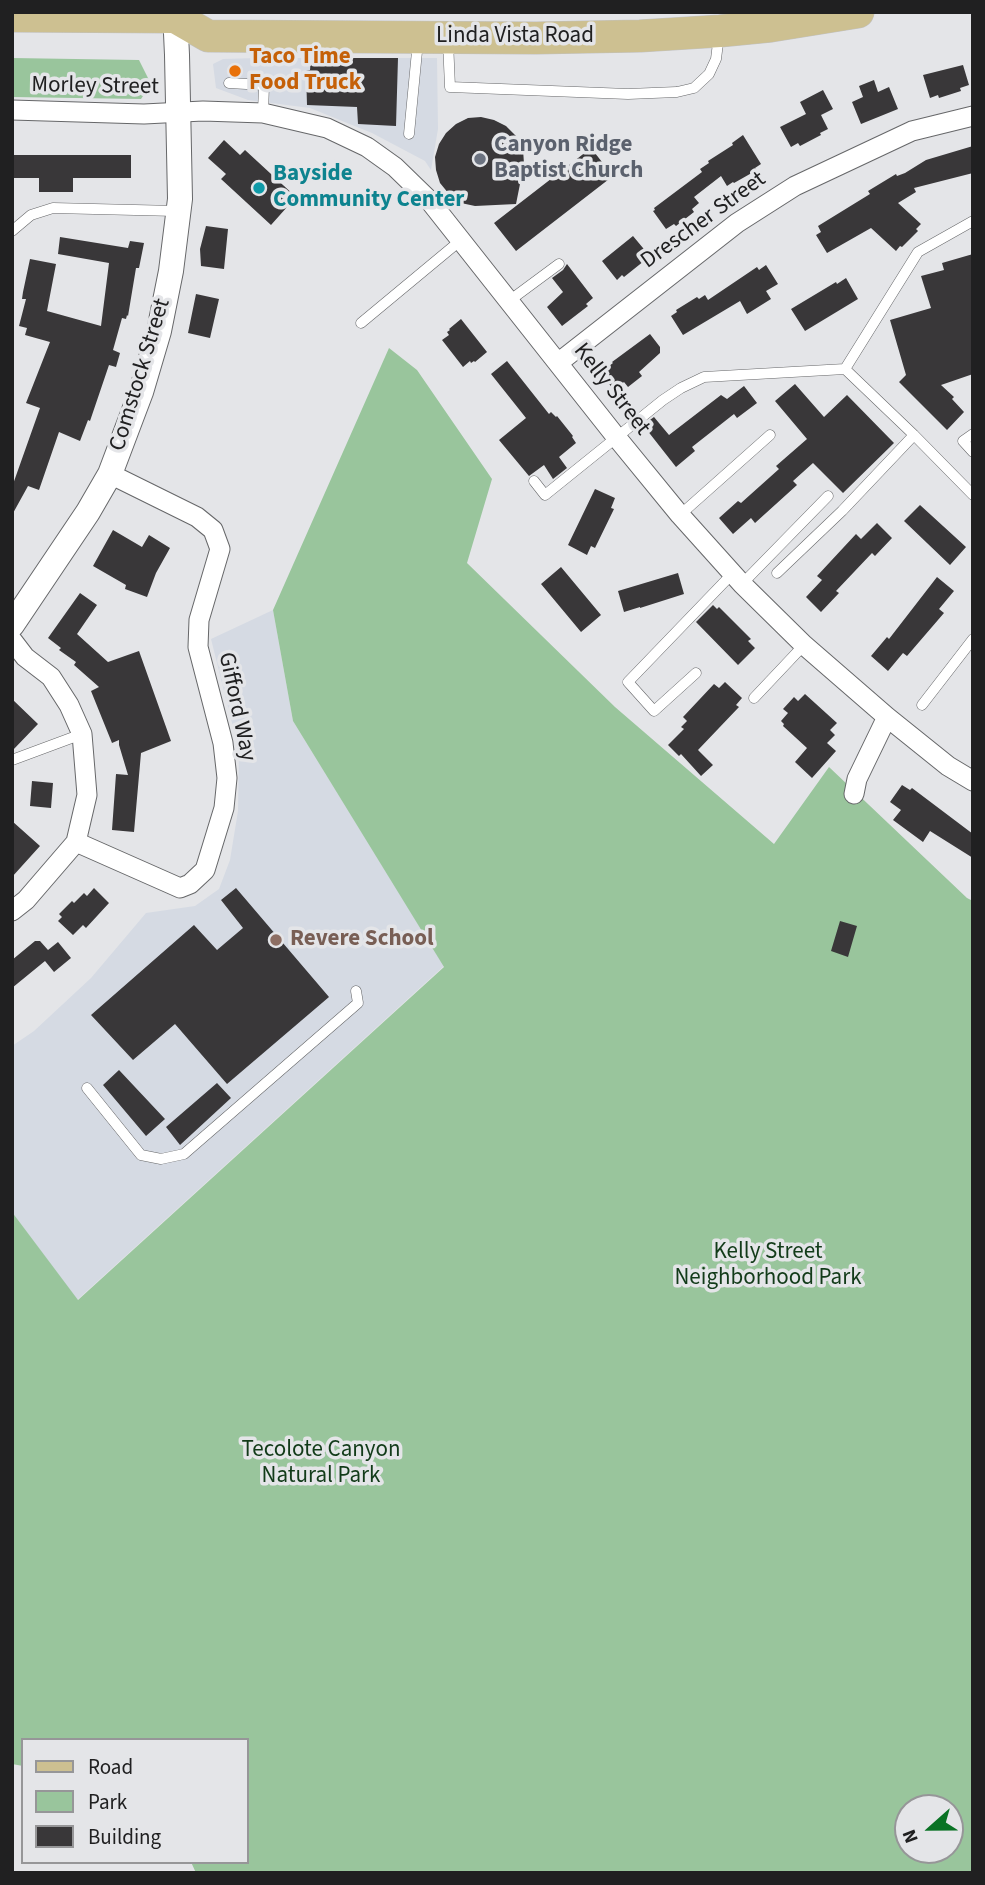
<!DOCTYPE html>
<style>
body{margin:0}
#map{position:relative;width:985px;height:1885px;overflow:hidden;background:#e4e5e8;font-family:"Source Sans 3",sans-serif}
canvas{display:block}
.frame{position:absolute;inset:0;border:14px solid #202021;pointer-events:none}
.legend{position:absolute;left:21px;top:1738px;width:228px;height:126px;box-sizing:border-box;background:#e4e5e8;border:2px solid #969698;margin:0;padding:9px 12px;list-style:none;font-size:21px;color:#202021}
.legend li{display:flex;align-items:center;gap:14px;height:35px}
.legend b{width:35px;border:2px solid #969698}
.north{position:absolute;left:894px;top:1794px;width:70px;height:70px;box-sizing:border-box;background:#e4e5e8;border:2px solid #969698;border-radius:50%;rotate:249deg;font-size:19px;font-weight:700;line-height:28px;text-align:center;color:#202021}
.north::after{content:'';display:block;margin:auto;width:24px;height:32px;background:#097224;clip-path:polygon(50% 0,100% 100%,50% 72%,0 100%)}
</style>
<div id="map">
<canvas width="985" height="1885"></canvas>
<div class="frame"></div>
<ul class="legend">
<li><b style="height:9px;background:#cdc091"></b>Road</li>
<li><b style="height:19px;background:#99c59c"></b>Park</li>
<li><b style="height:19px;background:#393739"></b>Building</li>
</ul>
<div class="north">N</div>
</div>
<script>
const ctx = document.querySelector('canvas').getContext('2d');
ctx.lineJoin = 'round';
function paint(path, color) { ctx.fillStyle = color; ctx.fill(path, 'evenodd'); }
const shape = rows => new Path2D(rows.map(r => 'M' + r).join(''));
function strokePath(path, color, width, dash) { ctx.strokeStyle = color; ctx.lineWidth = width; ctx.lineCap = dash ? 'butt' : 'round'; ctx.setLineDash(dash || []); ctx.stroke(path); }
function write(font, color, halo, rows, align = 'center') {
  ctx.font = font + ' "Source Sans 3",sans-serif'; ctx.lineWidth = 7; ctx.setLineDash([]); ctx.textBaseline = 'middle'; ctx.strokeStyle = halo; ctx.fillStyle = color; for (const [text, x, y, turn = 0] of rows) {
    ctx.save(); ctx.translate(x, y); ctx.rotate((+turn || 0) * Math.PI / 180); ctx.textAlign = isNaN(turn) ? turn : align; if (halo) ctx.strokeText(text, 0, 0); ctx.fillText(text, 0, 0); ctx.restore();
  }
}
paint(shape([
 [257,58,437,58,438,129,431,170,425,161,372,133,310,108,248,100,216,88,213,64,223,59],
 [273,610,293,721,444,966,77,1300,12,1212,12,1046,34,1031,91,978,146,913,195,906,219,889,230,860,238,811,239,751,211,639]
]), '#d5dae3');
paint(shape([
 [12,58,139,60,149,80,147,90,141,99,12,97],
 [389,348,417,370,492,479,467,563,615,707,774,844,829,767,967,898,973,901,973,1873,196,1873,191,1862,247,1862,247,1740,23,1740,23,1766,12,1764,12,1212,78,1300,444,967,293,721,273,610],
 [908,1808,950,1808,950,1850,908,1850]
]), '#99c59c');
paint(shape([
 [311,58,398,58,396,126,358,124,357,107,307,105,306,71,310,70],
 [963,65,969,85,960,88,961,91,939,98,938,95,930,98,923,75],
 [874,80,878,92,889,87,898,109,861,124,852,102,863,97,859,86],
 [823,90,833,109,821,115,828,129,820,133,821,135,800,146,798,143,791,147,780,127,806,114,800,102],
 [481,117,494,120,506,126,516,136,523,149,524,164,516,204,475,206,461,203,449,194,440,183,436,170,435,157,439,144,446,133,456,124,468,118],
 [743,135,761,164,755,168,757,170,734,183,733,182,727,186,721,176,694,197,699,203,692,209,694,212,676,226,674,224,666,229,653,211,655,210,654,208,702,172,700,169,709,163,708,161,733,145,732,143],
 [224,140,240,155,245,150,296,197,271,225,221,179,226,174,208,158],
 [973,146,973,173,914,188,916,192,898,203,921,224,916,229,918,231,902,247,900,246,896,251,871,228,827,253,816,235,821,232,818,226,870,194,868,191,896,174,897,176,905,173,926,160],
 [591,148,613,176,516,251,494,223],
 [12,155,131,155,131,178,73,178,73,192,39,192,39,178,12,178],
 [206,226,228,229,224,269,201,266,200,249],
 [633,236,648,254,642,260,644,261,624,277,622,275,617,280,602,261],
 [60,237,128,248,130,241,144,243,139,268,136,268,128,316,127,315,126,319,122,318,113,350,120,353,116,367,109,365,90,421,88,420,80,441,59,432,39,490,28,486,12,515,12,487,40,408,26,403,50,342,25,335,27,328,19,326,26,299,22,299,23,292,30,259,56,264,47,311,101,326,109,263,58,254],
 [973,254,973,374,941,385,954,397,952,399,964,412,947,430,899,382,906,375,890,320,931,308,921,276,944,270,942,263],
 [567,264,593,298,586,304,588,306,562,326,547,307,563,292,552,278,563,270],
 [766,265,778,284,766,291,771,299,747,314,740,301,683,335,671,316,677,312,676,310,697,297,699,299,705,295,708,300,757,267,759,270],
 [846,278,858,299,805,331,791,309,836,282,837,284],
 [196,294,219,299,210,338,188,333],
 [461,319,487,352,475,362,474,361,471,363,470,361,463,367,442,340,449,335,447,332,450,330,449,329],
 [650,334,660,347,660,353,639,372,642,376,628,387,624,382,614,390,600,373,613,363,612,362],
 [507,361,549,414,551,412,556,417,557,416,573,436,572,437,576,443,559,457,567,468,553,479,544,465,529,476,499,440,526,418,491,374],
 [795,384,824,417,847,395,894,443,843,493,813,463,793,481,797,485,755,523,751,518,733,534,719,518,738,501,741,503,779,469,776,466,807,439,775,401],
 [744,386,757,403,737,418,734,414,692,447,695,451,676,467,643,425,654,417,669,435,721,395,727,399],
 [595,489,615,498,611,508,614,509,595,548,591,546,587,555,568,545],
 [920,505,966,547,950,565,904,521],
 [877,523,892,538,875,556,872,553,836,591,839,593,821,612,806,597,822,580,817,576,856,534,861,539],
 [113,530,142,547,149,535,170,548,156,573,147,597,125,589,126,585,93,566],
 [561,567,601,615,581,632,541,584],
 [678,573,684,594,640,608,640,607,624,612,618,591],
 [937,577,954,591,939,609,944,613,907,656,903,653,888,671,871,656,887,637,889,639],
 [80,593,97,605,77,634,108,662,139,651,171,741,141,753,134,832,112,830,116,774,128,775,119,745,119,740,112,743,91,691,99,687,74,665,76,662,59,650,61,648,48,638],
 [713,605,717,609,719,607,751,639,748,641,755,648,738,665,696,622],
 [725,682,742,698,736,705,739,707,698,750,713,765,701,776,681,754,679,756,668,745,684,729,681,727,687,721,683,717,714,684,719,688],
 [805,694,837,723,830,730,835,735,827,743,836,751,812,778,795,762,807,748,783,726,784,724,781,721,788,713,783,709,794,697,798,701],
 [12,699,38,724,12,751],
 [32,781,53,783,51,808,30,806],
 [902,785,910,790,912,788,973,834,973,858,930,831,923,842,893,820,901,810,890,802],
 [12,821,40,846,12,877],
 [94,888,109,903,86,928,83,925,73,935,58,921,62,917,59,914,72,901,74,903,84,893,87,896],
 [236,888,329,997,227,1084,175,1024,133,1060,91,1015,194,925,217,950,243,928,221,900],
 [840,921,857,926,848,957,831,951],
 [35,941,40,941,48,950,58,942,71,958,54,972,45,961,12,988,12,960],
 [119,1070,165,1119,146,1136,103,1085],
 [217,1083,231,1098,180,1145,166,1127]
]), '#393739');
const service = shape([
 [448,41,450,87,628,94,677,92,694,88,709,74,716,59,719,35],
 [229,83,264,85,263,113],
 [409,134,418,41],
 [973,221,918,252,845,369,914,435,973,495],
 [12,231,31,215,53,208,176,211],
 [509,301,559,264],
 [361,323,461,240],
 [973,434,963,441,973,452],
 [534,481,545,495,663,400,681,388,704,377,845,369],
 [680,515,770,435],
 [777,573,842,511,914,435],
 [742,584,828,496],
 [696,673,654,711,628,682,732,574],
 [754,698,804,645],
 [922,705,973,639],
 [12,760,82,734],
 [87,1088,141,1155,161,1159,184,1154,358,1003,356,991]
]);
const minor = shape([
 [12,110,144,114,203,111,263,113,327,128,367,147,395,167,429,200,617,438,680,515,742,584,804,645,887,717,948,766,973,781],
 [558,363,737,223,795,186,912,131,973,116],
 [12,640,25,657,51,677,69,705,82,734,87,795,76,842,26,900,12,911],
 [854,794,857,779,887,717],
 [76,842,180,888,190,884,205,870,224,808,227,778,223,743,198,647,199,620,220,549,213,530,197,517,110,474]
]);
const tertiary = shape([
 [12,625,88,512,110,474,141,392,159,331,171,271,180,199,177,55,175,12]
]);
const primary = shape([
 [12,16,175,17,183,12],
 [175,17,208,36,536,38,640,36,720,31,771,26,858,12]
]);
strokePath(service, '#666769', 11);
strokePath(minor, '#666769', 21);
strokePath(tertiary, '#666769', 26);
strokePath(primary, '#c1c1c1', 33);
strokePath(service, '#fff', 10);
strokePath(minor, '#fff', 19);
strokePath(tertiary, '#fff', 24);
strokePath(primary, '#cdc091', 32);
for (const [x, y, r, color] of [
 [235,71,7,"#e8710a"],
 [480,159,7,"#6b7280"],
 [259,188,7,"#0f9aa8"],
 [276,940,7,"#8d6e63"]
]) { const dot = new Path2D(); dot.arc(x, y, r, 0, 2 * Math.PI); ctx.fillStyle = color; ctx.fill(dot); strokePath(dot, '#e4e5e8', 2.5); }
write('23px', '#202021', '#e4e5e8', [
 ["Linda Vista Road",515,37],
 ["Morley Street",95,87,1],
 ["Drescher Street",704,221,-36],
 ["Comstock Street",141,375,-73],
 ["Kelly Street",611,390,52],
 ["Gifford Way",236,707,78]
]);
write('bold 23px', '#c56008', '#e4e5e8', [
 ["Taco Time",249,58],
 ["Food Truck",249,84]
], 'left');
write('bold 23px', '#5b616d', '#e4e5e8', [
 ["Canyon Ridge",494,146],
 ["Baptist Church",494,172]
], 'left');
write('bold 23px', '#0d838f', '#e4e5e8', [
 ["Bayside",273,175],
 ["Community Center",273,201]
], 'left');
write('bold 23px', '#785e54', '#e4e5e8', [
 ["Revere School",290,940]
], 'left');
write('23px', '#123b19', '#e4e5e8', [
 ["Kelly Street",768,1253],
 ["Neighborhood Park",768,1279],
 ["Tecolote Canyon",321,1451],
 ["Natural Park",321,1477]
]);
</script>
